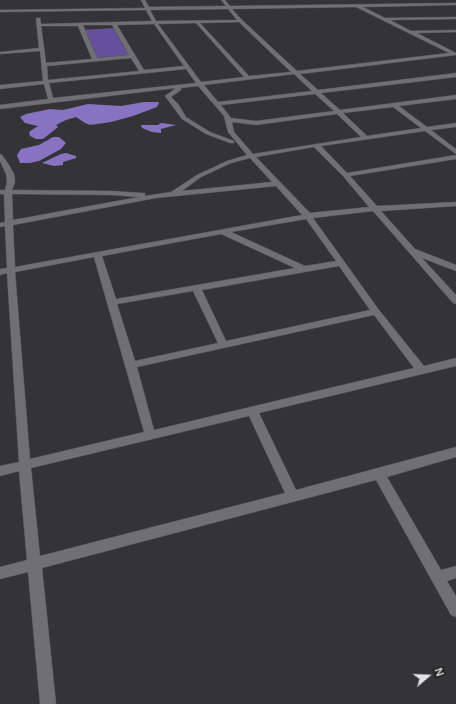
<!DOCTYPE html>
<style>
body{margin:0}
#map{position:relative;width:456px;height:704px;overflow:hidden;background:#343436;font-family:Manrope,sans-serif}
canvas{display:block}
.north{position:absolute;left:408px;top:656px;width:40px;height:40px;-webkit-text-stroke:3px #1c1c1d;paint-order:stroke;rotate:71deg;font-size:11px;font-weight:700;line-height:16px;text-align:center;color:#e2e2e4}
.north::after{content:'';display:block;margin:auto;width:14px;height:18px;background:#e2e2e4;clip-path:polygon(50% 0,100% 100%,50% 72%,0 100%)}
</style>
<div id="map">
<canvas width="456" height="704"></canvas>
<div class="north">N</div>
</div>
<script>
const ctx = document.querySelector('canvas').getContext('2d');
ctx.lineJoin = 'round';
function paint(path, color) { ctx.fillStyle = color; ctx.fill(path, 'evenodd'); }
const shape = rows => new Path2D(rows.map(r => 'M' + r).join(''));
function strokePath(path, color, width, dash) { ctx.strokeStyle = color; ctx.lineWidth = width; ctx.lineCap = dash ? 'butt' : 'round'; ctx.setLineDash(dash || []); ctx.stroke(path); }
paint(shape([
 [113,28,131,56,92,60,82,30]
]), '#66509d');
paint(shape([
 [144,102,158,102,159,103,157,107,133,116,111,122,90,125,85,123,76,117,66,120,56,125,58,127,43,139,36,139,30,136,29,132,38,126,25,123,20,117,26,114,50,109,63,110,88,104,121,106],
 [161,123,176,125,161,129,161,133,152,132,142,128,141,125,158,125],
 [53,137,59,137,66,143,61,149,39,161,30,163,20,163,17,155,21,149,39,145],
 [66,153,76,156,76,158,63,162,63,165,54,166,42,163,61,154]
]), '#8873c3');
const street = shape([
 [141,0,145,0,149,7,226,6,221,0,225,0,230,6,456,3,456,5,363,7,385,18,456,17,456,19,390,20,411,31,456,30,456,32,417,33,456,53,456,55,300,74,318,90,456,73,456,77,321,93,340,110,456,95,456,99,399,106,427,127,456,123,456,127,431,130,456,149,456,154,425,131,321,146,347,173,456,155,456,159,350,176,377,206,456,202,456,206,381,211,415,249,456,265,456,271,422,258,456,295,456,304,453,303,373,211,313,218,379,310,424,366,456,358,456,366,259,413,296,490,456,447,456,457,387,477,441,570,456,566,456,578,447,581,456,596,456,617,451,615,376,480,42,568,56,704,40,704,28,572,0,579,0,567,27,560,19,471,0,476,0,466,19,462,7,273,0,275,0,269,7,268,5,226,0,227,0,223,5,222,4,194,0,194,0,190,5,190,7,182,6,174,0,161,0,154,2,155,9,165,14,174,15,182,12,190,112,191,142,193,145,193,145,196,171,192,197,175,227,161,247,155,228,132,224,116,198,86,181,88,181,90,171,97,178,104,186,117,210,132,234,141,234,143,230,143,206,134,182,119,165,96,176,88,0,109,0,105,48,99,44,84,0,89,0,85,43,81,40,51,0,54,0,52,39,48,36,18,40,18,41,24,152,21,146,10,0,12,0,10,145,8,141,0],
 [356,7,449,53,297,71,242,20,232,9,356,7],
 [228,9,237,20,156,21,150,10,228,9],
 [239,22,291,72,249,76,200,23,239,22],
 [196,23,244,77,201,82,158,24,196,23],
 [154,24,184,66,144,70,117,25,154,24],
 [83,25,112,25,129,55,97,58,83,25],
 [41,26,78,26,92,59,46,63,41,26],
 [131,58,139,71,48,80,47,66,131,58],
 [186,69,196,83,53,98,49,83,186,69],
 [294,74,312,91,218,102,204,85,294,74],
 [315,94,334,111,256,121,231,118,221,105,315,94],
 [393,107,421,128,367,136,343,113,393,107],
 [337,114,361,137,253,154,234,132,232,122,256,125,337,114],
 [314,147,343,176,369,207,310,213,256,157,314,147],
 [250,158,272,182,182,191,201,177,231,163,250,158],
 [276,186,302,215,15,267,13,225,156,198,276,186],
 [12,194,112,195,139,197,13,220,12,194],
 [306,219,336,261,305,266,231,232,306,219],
 [221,234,295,268,116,299,102,256,221,234],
 [94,257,144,432,30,459,15,272,94,257],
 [339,266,370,310,226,341,202,290,339,266],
 [193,291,218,343,135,361,117,304,193,291],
 [374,315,414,368,154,430,137,367,374,315],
 [249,416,285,493,40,556,31,468,249,416]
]);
strokePath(street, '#535355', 1);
paint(street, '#707073');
</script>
